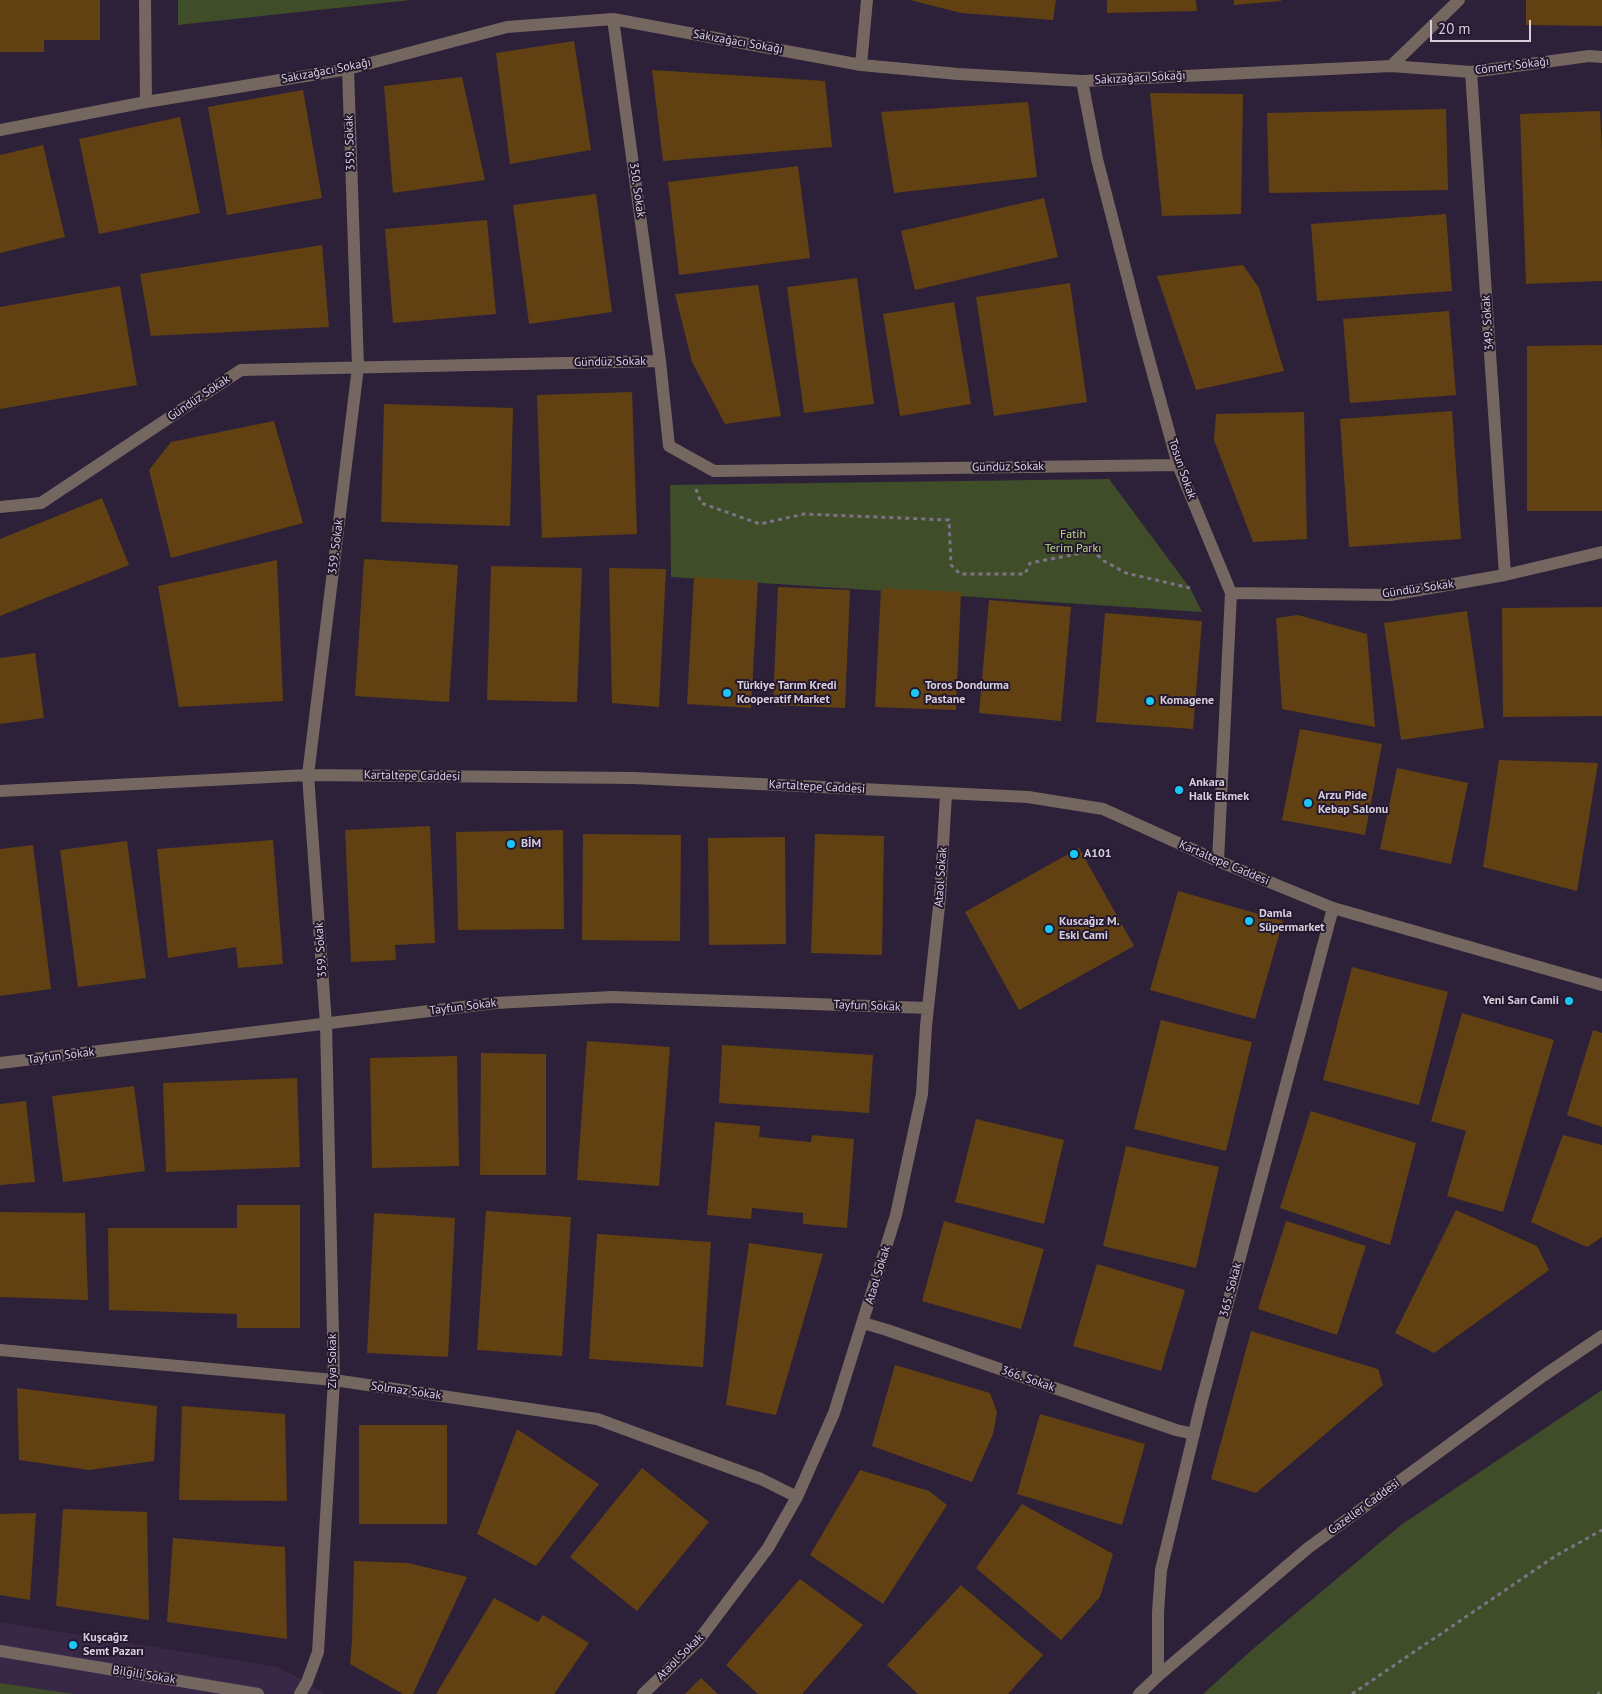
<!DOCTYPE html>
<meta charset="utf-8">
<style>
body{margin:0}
#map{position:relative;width:1602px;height:1694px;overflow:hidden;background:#2d2139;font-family:"PT Sans",sans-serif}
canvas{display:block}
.scale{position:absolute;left:1430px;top:20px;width:101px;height:22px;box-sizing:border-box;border:2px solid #d5cedd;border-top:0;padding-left:6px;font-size:15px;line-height:18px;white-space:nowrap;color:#d5cedd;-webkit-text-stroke:4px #24182f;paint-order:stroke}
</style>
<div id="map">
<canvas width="1602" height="1694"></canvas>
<div class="scale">20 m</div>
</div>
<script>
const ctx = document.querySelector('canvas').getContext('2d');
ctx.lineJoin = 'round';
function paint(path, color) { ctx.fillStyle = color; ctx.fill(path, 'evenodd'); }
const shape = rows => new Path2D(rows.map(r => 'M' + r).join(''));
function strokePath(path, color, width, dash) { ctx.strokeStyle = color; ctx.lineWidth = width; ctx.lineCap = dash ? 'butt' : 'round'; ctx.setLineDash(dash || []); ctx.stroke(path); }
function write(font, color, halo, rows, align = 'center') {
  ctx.font = font + ' "PT Sans",sans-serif'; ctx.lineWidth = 4; ctx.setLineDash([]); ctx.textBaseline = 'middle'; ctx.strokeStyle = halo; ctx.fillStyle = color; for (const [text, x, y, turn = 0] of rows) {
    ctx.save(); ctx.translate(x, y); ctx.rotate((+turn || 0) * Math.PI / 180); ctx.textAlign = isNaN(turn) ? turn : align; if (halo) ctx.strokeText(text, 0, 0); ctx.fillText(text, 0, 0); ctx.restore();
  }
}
paint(shape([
 [0,1622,277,1667,307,1682,325,1694,74,1694,0,1683]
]), '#382846');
paint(shape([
 [178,0,411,0,178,25],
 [1109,479,1190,588,1202,612,671,577,670,485],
 [1602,1390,1602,1694,1203,1694,1253,1649,1401,1525],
 [0,1683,74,1694,0,1694]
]), '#3f4d29');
paint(shape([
 [0,0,100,0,100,40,44,40,44,52,0,52],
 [910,0,1056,0,1053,20,961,13],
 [1107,0,1196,0,1197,11,1107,13],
 [1234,0,1281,0,1281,1,1234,5],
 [1526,0,1602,0,1602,26,1526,25],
 [574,41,591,150,510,164,496,53],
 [652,70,825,81,832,147,663,161],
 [462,77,485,180,393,193,384,86],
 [303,90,322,198,227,215,208,107],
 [1150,93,1243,94,1241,214,1162,216],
 [1028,102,1037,177,894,193,881,112],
 [1446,109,1448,190,1269,193,1267,113],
 [1600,111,1602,151,1602,281,1526,284,1520,114],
 [180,117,200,213,99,234,79,139],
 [43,145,65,237,0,253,0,155],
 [798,166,810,258,679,275,668,182],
 [596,194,612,312,529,324,513,205],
 [1044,198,1058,257,915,290,901,231],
 [1446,214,1452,291,1317,301,1311,224],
 [487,220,496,314,393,323,385,229],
 [322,245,329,327,151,336,140,274],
 [1243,265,1259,288,1284,371,1196,390,1157,276],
 [857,278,874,404,804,413,787,287],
 [1070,283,1087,402,994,416,976,297],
 [758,285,781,416,725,424,692,362,675,294],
 [120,286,137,385,0,409,0,307],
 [954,302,971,404,900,416,883,314],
 [1449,311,1456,395,1350,403,1343,319],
 [1602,345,1602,511,1527,511,1527,346],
 [632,392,637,534,542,538,537,395],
 [384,404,513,408,510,526,381,522],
 [1452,411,1461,539,1349,547,1340,419],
 [1304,412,1307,539,1253,542,1214,440,1216,414],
 [274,421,303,523,171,558,149,470,171,442],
 [102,498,129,565,0,616,0,539],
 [364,559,458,565,449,702,355,696],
 [277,560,283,701,179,707,158,586],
 [491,566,582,568,577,702,487,700],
 [609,568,666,569,659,707,612,703],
 [694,577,758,581,751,708,687,704],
 [778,587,850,590,845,708,773,705],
 [881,588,961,592,956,710,875,707],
 [989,600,1071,607,1061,721,979,713],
 [1602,607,1602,716,1503,717,1502,608],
 [1467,611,1484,728,1401,740,1384,623],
 [1105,613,1202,621,1193,729,1096,722],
 [1298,615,1367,634,1375,727,1282,709,1276,618],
 [35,653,44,718,0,724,0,658],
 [1300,729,1382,744,1365,835,1282,820],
 [1499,760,1598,763,1577,891,1483,867],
 [1397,768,1468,783,1451,864,1380,849],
 [430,826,435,943,395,945,396,960,351,962,345,830],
 [563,830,564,929,458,930,456,832],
 [583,834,681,835,680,941,582,940],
 [815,834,884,836,882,955,811,953],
 [785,837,786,944,709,945,708,838],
 [273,840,283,964,238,968,236,947,168,958,157,849],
 [127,841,146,978,78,987,60,850],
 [33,845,51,989,0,996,0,849],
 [1079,848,1134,946,1019,1010,965,912],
 [1178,891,1283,921,1255,1019,1150,990],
 [1352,967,1448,992,1419,1105,1323,1080],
 [1462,1013,1554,1040,1503,1212,1447,1196,1466,1131,1431,1121],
 [1161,1020,1252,1042,1226,1151,1134,1129],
 [1593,1030,1602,1033,1602,1127,1567,1115],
 [587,1041,670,1047,659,1186,577,1180],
 [722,1045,873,1055,869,1113,719,1103],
 [481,1053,546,1054,546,1175,480,1175],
 [457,1056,459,1166,372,1168,370,1058],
 [297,1078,300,1167,166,1172,163,1083],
 [134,1086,145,1171,63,1182,52,1096],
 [26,1101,35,1182,0,1185,0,1104],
 [1311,1111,1416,1143,1390,1245,1280,1208],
 [976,1119,1064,1140,1044,1224,955,1202],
 [715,1122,760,1126,759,1137,811,1142,812,1135,854,1139,847,1228,803,1224,803,1213,752,1208,751,1219,707,1215],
 [1563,1135,1602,1145,1602,1237,1587,1247,1531,1222],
 [1126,1146,1219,1167,1196,1268,1103,1246],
 [237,1205,300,1205,300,1328,237,1328,237,1314,109,1310,108,1228,237,1228],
 [1456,1210,1537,1246,1549,1270,1434,1353,1395,1333],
 [486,1211,571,1217,562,1356,477,1350],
 [0,1212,85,1213,88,1300,0,1297],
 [374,1213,455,1218,448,1357,367,1353],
 [944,1221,1044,1249,1021,1329,922,1301],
 [1286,1221,1366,1246,1337,1335,1258,1309],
 [597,1234,711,1242,703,1367,589,1359],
 [749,1243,823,1254,776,1415,726,1405],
 [1097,1264,1185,1290,1161,1371,1073,1346],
 [1251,1331,1378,1369,1383,1385,1256,1493,1211,1479],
 [895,1365,990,1393,997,1412,993,1434,972,1482,872,1446],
 [17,1388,157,1406,154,1461,89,1470,19,1460],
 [182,1406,285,1414,287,1501,179,1500],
 [1040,1414,1145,1444,1122,1525,1017,1494],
 [359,1425,447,1425,447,1524,359,1524],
 [517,1429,599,1484,536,1566,477,1534],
 [642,1468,709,1522,637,1611,570,1557],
 [860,1470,929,1491,947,1505,883,1604,810,1555],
 [1022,1504,1113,1554,1100,1597,1061,1640,976,1568],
 [63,1509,147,1512,149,1620,56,1606],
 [36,1513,30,1600,0,1595,0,1514],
 [173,1538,285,1547,287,1639,167,1622],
 [354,1561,408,1563,467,1577,413,1694,403,1694,350,1664,352,1640],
 [800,1579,863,1625,802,1694,758,1694,726,1665],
 [961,1585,1043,1655,1008,1694,918,1694,887,1665],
 [494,1598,538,1622,543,1615,589,1643,554,1694,436,1694],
 [701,1678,718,1694,685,1694]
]), '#614112');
strokePath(shape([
 [696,489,701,503,760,524,804,514,949,520,951,565,960,574,1025,574,1030,563,1083,553,1094,552,1104,561,1126,573,1190,588],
 [1598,1692,1599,1694],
 [1352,1694,1557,1555,1602,1530]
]), '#7d7387', 3, [4, 4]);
strokePath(shape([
 [145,0,146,102],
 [613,19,660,361,669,446,714,471,1178,465],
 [861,65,867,0],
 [1391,66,1471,72,1589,56,1602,57],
 [1471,72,1505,575],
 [1082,81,1097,159,1142,334,1178,465,1231,593,1218,861],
 [0,130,146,102,348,69,507,27,613,19,861,65,958,74,1082,81,1391,66,1459,0],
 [0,507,41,503,241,370,660,361],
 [1231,593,1390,595,1505,575,1602,552],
 [0,791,308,775,634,778,1028,797,1103,809,1218,861,1333,908,1602,985],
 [0,1063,495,1003,612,997,928,1008],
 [863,1323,887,1330,1176,1430,1194,1434],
 [0,1350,334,1380,597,1419,761,1479,797,1497],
 [0,1651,258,1694],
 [1158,1676,1158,1612,1161,1570,1201,1404,1333,908],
 [300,1694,307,1682,318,1652,334,1380,326,1024,308,775,358,367,348,69],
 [643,1694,698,1641,768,1548,797,1497,834,1413,896,1215,922,1094,926,1026,940,897,946,794],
 [1139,1694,1158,1676,1308,1548,1543,1376,1602,1336]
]), '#74675f', 12);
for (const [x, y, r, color] of [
 [727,693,5,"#14cafb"],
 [915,693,5,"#14cafb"],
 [1150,701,5,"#14cafb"],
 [1179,790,5,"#14cafb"],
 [1308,803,5,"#14cafb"],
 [511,844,5,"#14cafb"],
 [1074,854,5,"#14cafb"],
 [1249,921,5,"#14cafb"],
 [1049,929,5,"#14cafb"],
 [1569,1001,5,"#14cafb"],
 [73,1645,5,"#14cafb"]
]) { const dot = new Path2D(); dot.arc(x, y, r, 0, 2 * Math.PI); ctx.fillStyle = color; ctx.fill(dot); strokePath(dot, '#24182f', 2); }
write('12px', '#d5cedd', '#24182f', [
 ["Sakızağacı Sokağı",738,42,10],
 ["Cömert Sokağı",1512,66,-7],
 ["Sakızağacı Sokağı",326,71,-11],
 ["Sakızağacı Sokağı",1140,78,-3],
 ["359. Sokak",350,143,-92],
 ["350. Sokak",637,190,82],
 ["349. Sokak",1488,323,-94],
 ["Gündüz Sokak",610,362,-1],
 ["Gündüz Sokak",199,398,-34],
 ["Gündüz Sokak",1008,467,-1],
 ["Tosun Sokak",1182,469,71],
 ["359. Sokak",336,547,-83],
 ["Gündüz Sokak",1418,589,-8],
 ["Kartaltepe Caddesi",412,776,1],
 ["Kartaltepe Caddesi",817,787,3],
 ["Kartaltepe Caddesi",1224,863,23],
 ["Ataol Sokak",941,877,-86],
 ["359. Sokak",321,950,-94],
 ["Tayfun Sokak",867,1006,2],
 ["Tayfun Sokak",463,1007,-7],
 ["Tayfun Sokak",61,1056,-7],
 ["Ataol Sokak",878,1275,-73],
 ["365. Sokak",1231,1290,-75],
 ["Ziya Sokak",333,1361,-90],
 ["366. Sokak",1028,1379,19],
 ["Solmaz Sokak",406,1391,8],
 ["Gazeller Caddesi",1364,1507,-36],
 ["Ataol Sokak",680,1657,-45],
 ["Bilgili Sokak",144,1675,9]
]);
write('12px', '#b9db7f', '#24182f', [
 ["Fatih",1073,535],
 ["Terim Parkı",1073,549]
]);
write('bold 12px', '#d5cedd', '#24182f', [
 ["Türkiye Tarım Kredi",737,686],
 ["Kooperatif Market",737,700],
 ["Toros Dondurma",925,686],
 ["Pastane",925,700],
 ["Komagene",1160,701],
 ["Ankara",1189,783],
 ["Halk Ekmek",1189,797],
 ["Arzu Pide",1318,796],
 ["Kebap Salonu",1318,810],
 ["BİM",521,844],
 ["A101",1084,854],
 ["Damla",1259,914],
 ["Süpermarket",1259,928],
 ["Kuscağız M.",1059,922],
 ["Eski Cami",1059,936],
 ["Yeni Sarı Camii",1559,1001,"right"],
 ["Kuşcağız",83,1638],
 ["Semt Pazarı",83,1652]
], 'left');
</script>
